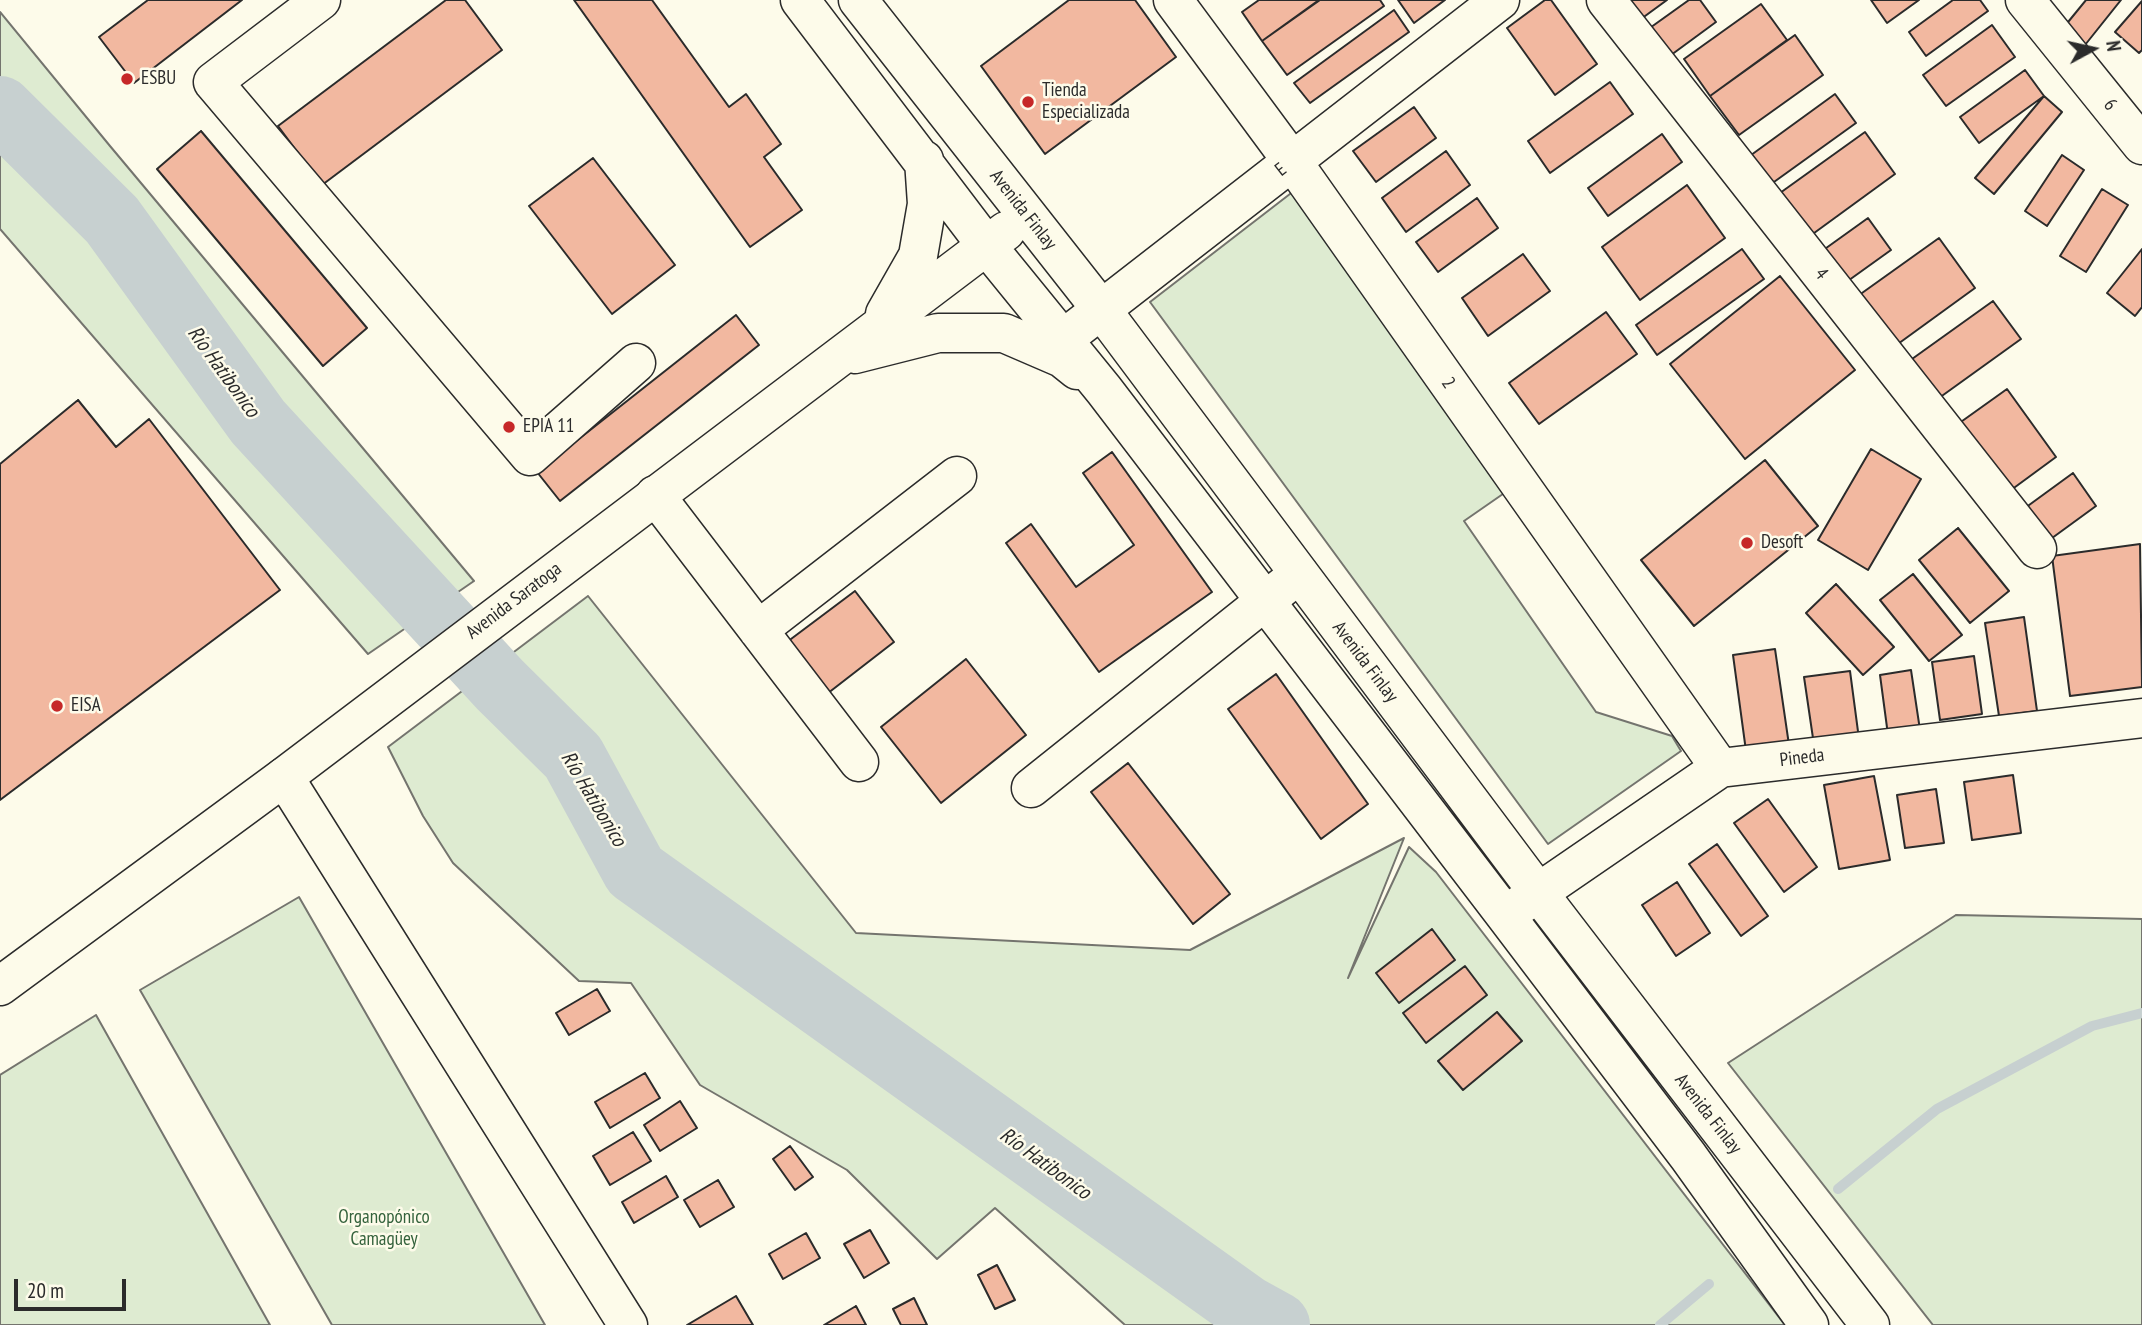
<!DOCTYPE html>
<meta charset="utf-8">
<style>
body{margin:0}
#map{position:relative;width:2142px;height:1325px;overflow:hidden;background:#fdfbea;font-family:"PT Sans Narrow",sans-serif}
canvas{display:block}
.north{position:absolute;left:2058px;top:14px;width:70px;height:70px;-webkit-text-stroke:5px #fdfbea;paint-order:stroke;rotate:82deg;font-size:19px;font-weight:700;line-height:28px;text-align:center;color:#2b2b2b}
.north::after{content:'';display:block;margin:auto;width:24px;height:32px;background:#2b2b2b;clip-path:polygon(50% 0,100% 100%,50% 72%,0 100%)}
.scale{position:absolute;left:14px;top:1279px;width:112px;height:32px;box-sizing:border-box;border:4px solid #2b2b2b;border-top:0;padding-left:9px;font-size:21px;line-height:24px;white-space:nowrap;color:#2b2b2b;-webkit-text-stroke:5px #fdfbea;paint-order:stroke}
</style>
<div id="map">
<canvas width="2142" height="1325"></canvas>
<div class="north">N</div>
<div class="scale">20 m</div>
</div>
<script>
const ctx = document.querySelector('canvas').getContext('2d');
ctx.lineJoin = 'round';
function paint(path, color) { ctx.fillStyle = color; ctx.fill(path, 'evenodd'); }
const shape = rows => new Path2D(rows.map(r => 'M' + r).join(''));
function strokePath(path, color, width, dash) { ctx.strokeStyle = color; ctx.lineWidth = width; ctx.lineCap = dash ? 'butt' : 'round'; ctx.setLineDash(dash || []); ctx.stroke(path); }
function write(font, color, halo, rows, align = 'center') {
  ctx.font = font + ' "PT Sans Narrow",sans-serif'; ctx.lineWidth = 5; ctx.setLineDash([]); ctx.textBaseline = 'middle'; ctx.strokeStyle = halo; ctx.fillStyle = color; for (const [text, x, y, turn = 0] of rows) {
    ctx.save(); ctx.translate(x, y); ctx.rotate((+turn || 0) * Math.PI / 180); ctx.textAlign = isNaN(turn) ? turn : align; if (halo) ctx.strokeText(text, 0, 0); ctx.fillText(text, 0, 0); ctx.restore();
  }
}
const green = shape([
 [0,12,110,146,474,581,368,654,0,229,0,12],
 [1299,187,1513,487,1464,521,1596,712,1672,736,1681,751,1548,844,1150,302,1299,187],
 [588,596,856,933,1190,950,1404,838,1348,978,1409,847,1436,872,1785,1325,1125,1325,995,1208,937,1259,847,1170,700,1085,631,983,579,981,453,863,423,816,388,747,588,596],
 [299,897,545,1325,332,1325,140,990,299,897],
 [1956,915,2142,919,2142,1325,1933,1325,1728,1063,1956,915],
 [96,1015,270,1325,0,1325,0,1075,96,1015]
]);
paint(green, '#deebd1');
strokePath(green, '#74746e', 2);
strokePath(shape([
 [1838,1189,1937,1109,2092,1026,2142,1013],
 [1660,1325,1709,1284]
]), '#c7d0d0', 10);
strokePath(shape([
 [0,109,112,220,258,422,500,685,573,757,635,871,1248,1309,1277,1325]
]), '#c7d0d0', 66);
const building = shape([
 [148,0,242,0,134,83,99,37,148,0],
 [446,0,465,0,502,50,322,185,278,126,446,0],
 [574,0,652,0,729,107,746,94,781,144,764,157,802,210,750,247,574,0],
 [1069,0,1135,0,1176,57,1045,154,981,66,1069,0],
 [1259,0,1319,0,1262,41,1242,12,1259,0],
 [1320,0,1380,0,1384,6,1287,75,1262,41,1320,0],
 [1398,0,1445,0,1414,23,1398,0],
 [1545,0,1551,0,1597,64,1555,95,1507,28,1545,0],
 [1628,0,1667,0,1641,19,1628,0],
 [1689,0,1700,0,1716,22,1667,58,1647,30,1689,0],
 [1871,0,1919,0,1887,23,1871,0],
 [1953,0,1980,0,1988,11,1926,56,1909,32,1953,0],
 [2086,0,2121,0,2085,45,2064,27,2086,0],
 [2142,1,2142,50,2139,53,2115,32,2142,1],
 [1761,4,1787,40,1710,96,1684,59,1761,4],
 [1394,10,1409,32,1310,103,1294,83,1394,10],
 [1992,25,2015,57,1946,106,1923,75,1992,25],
 [1795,35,1823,75,1739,135,1710,96,1795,35],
 [2025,70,2044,96,1979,143,1960,117,2025,70],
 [1610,82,1633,114,1550,173,1528,141,1610,82],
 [1835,94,1856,123,1767,187,1747,158,1835,94],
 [2044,96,2062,112,1994,194,1975,178,2044,96],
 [1414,107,1436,138,1376,182,1353,151,1414,107],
 [201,131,367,328,323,366,157,169,201,131],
 [1865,132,1895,174,1810,236,1780,193,1865,132],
 [1662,134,1682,162,1608,216,1588,188,1662,134],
 [1446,151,1470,185,1406,232,1382,198,1446,151],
 [2062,155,2084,170,2047,226,2025,211,2062,155],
 [593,158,675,265,612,314,529,206,593,158],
 [1687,185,1725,238,1640,300,1602,247,1687,185],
 [2102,189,2128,205,2086,272,2060,256,2102,189],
 [1477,198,1498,228,1438,272,1416,242,1477,198],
 [1868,218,1891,250,1845,283,1822,251,1868,218],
 [1939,238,1975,288,1891,349,1855,298,1939,238],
 [1742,249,1764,279,1657,355,1636,325,1742,249],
 [2142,249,2142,307,2135,316,2107,293,2142,249],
 [1523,254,1550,291,1488,336,1462,298,1523,254],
 [1780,276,1855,370,1745,459,1670,364,1780,276],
 [1993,301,2021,339,1939,398,1912,359,1993,301],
 [1606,312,1637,354,1539,424,1509,383,1606,312],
 [736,315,759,345,560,501,537,472,736,315],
 [2007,389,2056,457,2007,493,1958,424,2007,389],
 [78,400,116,447,149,419,280,590,0,800,0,464,78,400],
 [1871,449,1921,479,1868,570,1818,540,1871,449],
 [1112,452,1212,592,1099,672,1006,543,1031,524,1076,587,1134,545,1083,473,1112,452],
 [1765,460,1818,526,1694,626,1641,560,1765,460],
 [2073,473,2096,506,2048,541,2025,508,2073,473],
 [1958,528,2009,591,1970,623,1919,560,1958,528],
 [2140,544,2142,687,2070,696,2052,556,2140,544],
 [1913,574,1962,635,1929,661,1880,600,1913,574],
 [1836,584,1894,647,1863,675,1806,613,1836,584],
 [855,591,894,642,823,697,783,645,855,591],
 [2024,617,2037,711,1999,716,1985,623,2024,617],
 [1775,649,1789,745,1746,751,1733,655,1775,649],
 [1974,656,1982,714,1940,720,1932,662,1974,656],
 [966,659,1026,735,941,803,881,727,966,659],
 [1911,670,1920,730,1888,735,1880,675,1911,670],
 [1850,671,1859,739,1814,745,1804,677,1850,671],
 [1276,674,1368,804,1321,839,1228,709,1276,674],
 [1128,763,1230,894,1193,924,1091,792,1128,763],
 [2013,775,2021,833,1972,840,1964,782,2013,775],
 [1874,776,1890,860,1839,869,1824,785,1874,776],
 [1936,789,1944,843,1905,848,1897,795,1936,789],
 [1768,799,1817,867,1784,892,1734,823,1768,799],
 [1717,844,1768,916,1741,936,1689,864,1717,844],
 [1677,882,1710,933,1676,956,1642,905,1677,882],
 [1432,929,1455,960,1399,1003,1376,973,1432,929],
 [1465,966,1487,995,1426,1043,1403,1013,1465,966],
 [597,989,610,1011,569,1035,556,1013,597,989],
 [1497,1012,1522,1041,1463,1090,1438,1061,1497,1012],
 [645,1073,660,1098,610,1128,595,1102,645,1073],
 [680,1101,697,1128,660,1151,644,1125,680,1101],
 [633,1132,651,1161,610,1185,593,1156,633,1132],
 [790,1146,813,1177,795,1190,773,1159,790,1146],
 [666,1176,678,1197,634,1223,622,1202,666,1176],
 [718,1180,734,1207,700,1227,684,1200,718,1180],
 [870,1230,889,1263,864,1278,844,1244,870,1230],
 [806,1233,820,1258,783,1279,769,1254,806,1233],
 [997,1265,1015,1300,995,1309,978,1275,997,1265],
 [736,1296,753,1325,687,1325,736,1296],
 [914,1298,927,1325,901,1325,893,1309,914,1298],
 [856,1306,866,1325,824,1325,856,1306]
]);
paint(building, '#f2b8a0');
strokePath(building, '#2b2b2b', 2);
const minor = shape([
 [321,0,213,82,530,456,636,363],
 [1173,0,1292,161,1720,768],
 [1606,0,2037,549],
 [2025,0,2142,145],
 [1062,340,1500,0],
 [655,495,859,762],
 [758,630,957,476],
 [284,777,628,1325],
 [1031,788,1299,574],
 [1510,912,1720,768,2142,718]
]);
const major = shape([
 [800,0,986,245,1104,390,1505,915,1688,1156,1809,1325],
 [858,0,1101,309,1537,891,1870,1325],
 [885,314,918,256,927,204,924,160],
 [855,354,938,333,1004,333,1062,358,1077,370],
 [0,986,284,777,1006,231]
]);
strokePath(minor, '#2b2b2b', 41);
strokePath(major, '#2b2b2b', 41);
strokePath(minor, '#fdfbea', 38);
strokePath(major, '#fdfbea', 38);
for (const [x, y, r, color] of [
 [127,79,7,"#c62828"],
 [1028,102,7,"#c62828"],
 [509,427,7,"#c62828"],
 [1747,543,7,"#c62828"],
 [57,706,7,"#c62828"]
]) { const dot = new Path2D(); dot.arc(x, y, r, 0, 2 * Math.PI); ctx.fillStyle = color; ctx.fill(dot); strokePath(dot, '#fdfbea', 2.5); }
write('19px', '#2b2b2b', '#fdfbea', [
 ["ESBU",141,79],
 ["Tienda",1042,91],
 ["Especializada",1042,113],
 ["EPIA 11",523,427],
 ["Desoft",1761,543],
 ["EISA",71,706]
], 'left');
write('19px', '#2b2b2b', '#fdfbea', [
 ["6",2110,105,51],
 ["E",1281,170,-38],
 ["Avenida Finlay",1023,210,52],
 ["4",1821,274,52],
 ["2",1448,383,55],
 ["Avenida Saratoga",514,601,-37],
 ["Avenida Finlay",1365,662,53],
 ["Pineda",1802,758,-7],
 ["Avenida Finlay",1708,1114,52]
]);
write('19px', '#34623c', '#fdfbea', [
 ["Organopónico",384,1218],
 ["Camagüey",384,1240]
]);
write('italic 21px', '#2b2b2b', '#fdfbea', [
 ["Río Hatibonico",223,372,54],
 ["Río Hatibonico",593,799,59],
 ["Río Hatibonico",1045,1164,36]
]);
</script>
